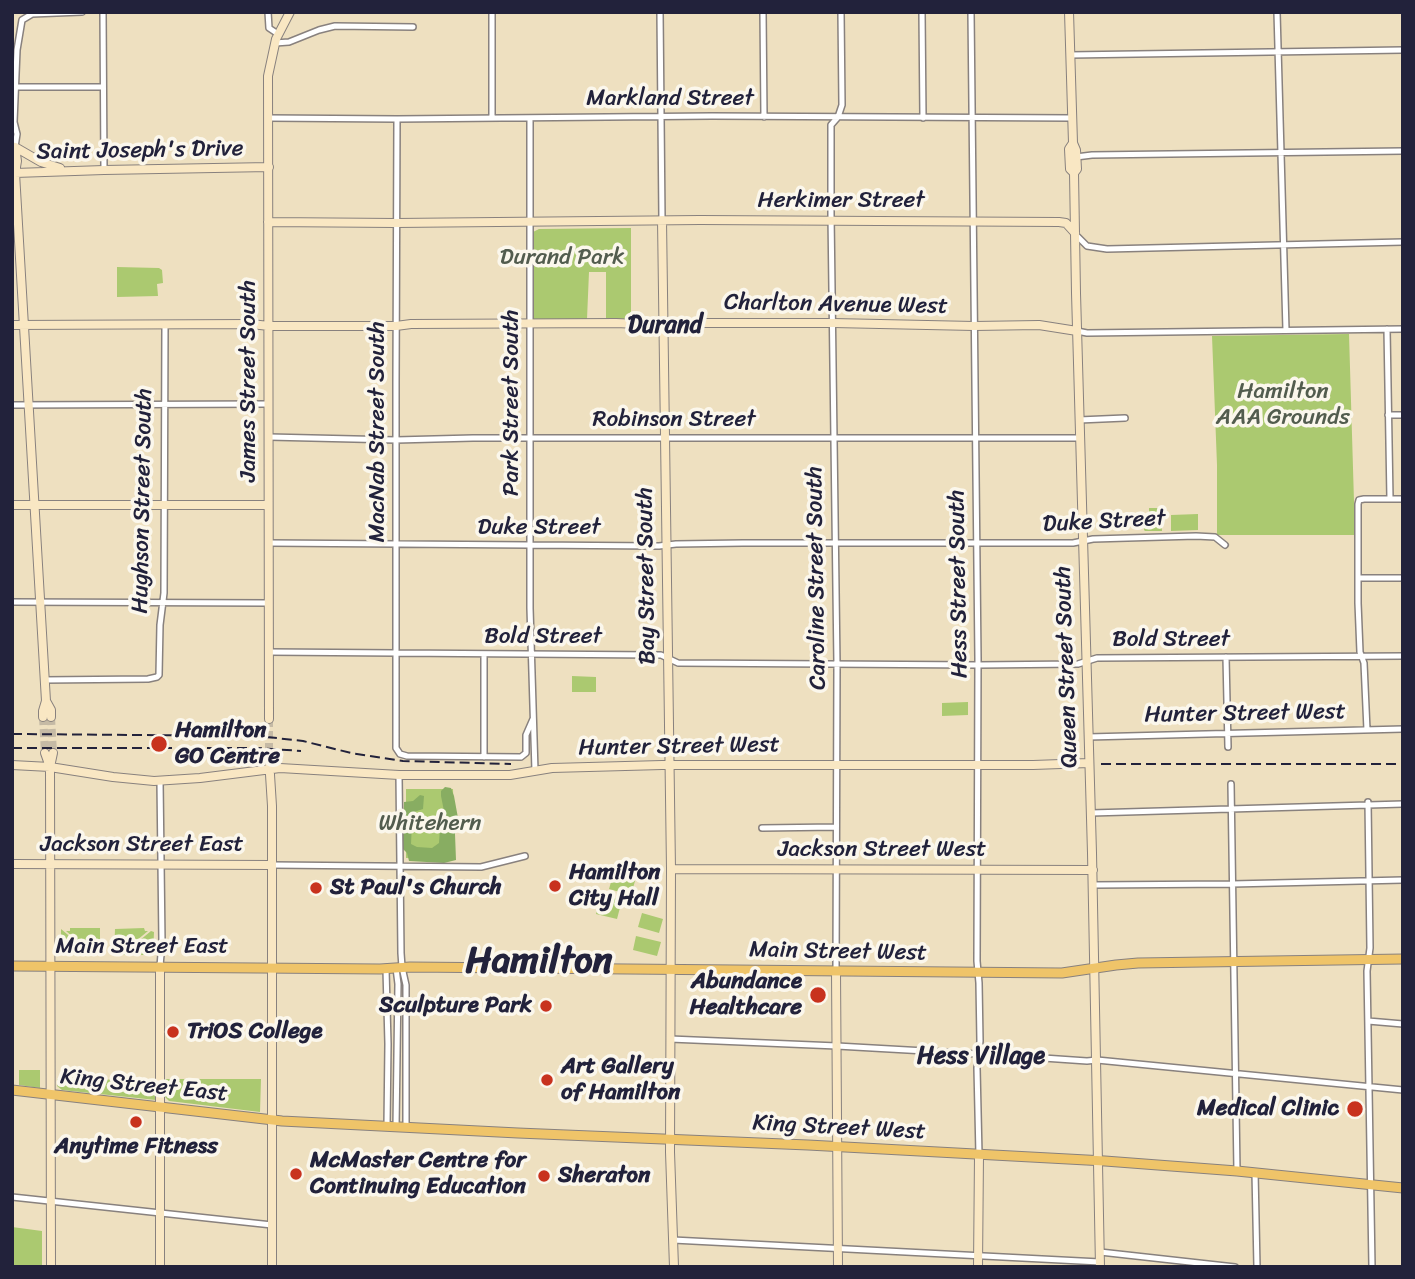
<!DOCTYPE html>
<style>
body{margin:0}
#map{position:relative;width:1415px;height:1279px;overflow:hidden;background:#eee0c0;font-family:Sriracha,sans-serif}
canvas{display:block}
.frame{position:absolute;inset:0;border:14px solid #22223b;pointer-events:none}
</style>
<div id="map">
<canvas width="1415" height="1279"></canvas>
<div class="frame"></div>
</div>
<script>
const ctx = document.querySelector('canvas').getContext('2d');
ctx.lineJoin = 'round';
function paint(path, color) { ctx.fillStyle = color; ctx.fill(path, 'evenodd'); }
const shape = rows => new Path2D(rows.map(r => 'M' + r).join(''));
function strokePath(path, color, width, dash) { ctx.strokeStyle = color; ctx.lineWidth = width; ctx.lineCap = dash ? 'butt' : 'round'; ctx.setLineDash(dash || []); ctx.stroke(path); }
function write(font, color, halo, rows, align = 'center') {
  ctx.font = font + ' Sriracha,sans-serif'; ctx.lineWidth = 7; ctx.setLineDash([]); ctx.textBaseline = 'middle'; ctx.strokeStyle = halo; ctx.fillStyle = color; for (const [text, x, y, turn = 0] of rows) {
    ctx.save(); ctx.translate(x, y); ctx.rotate((+turn || 0) * Math.PI / 180); ctx.textAlign = isNaN(turn) ? turn : align; if (halo) ctx.strokeText(text, 0, 0); ctx.fillText(text, 0, 0); ctx.restore();
  }
}
paint(shape([
 [631,228,631,320,606,320,606,272,589,272,587,319,539,322,534,319,533,232,539,229],
 [117,267,159,268,162,270,163,283,157,284,158,296,117,297],
 [1349,334,1355,535,1217,535,1217,465,1212,336],
 [1149,508,1161,508,1162,531,1145,531,1144,530,1144,522,1149,522],
 [1198,514,1198,530,1171,531,1171,515],
 [572,676,596,677,596,692,572,692],
 [968,702,968,715,942,716,942,703],
 [406,789,453,789,455,859,406,858],
 [613,875,635,881,631,895,609,889],
 [604,896,622,900,617,919,596,914,600,899,602,899],
 [642,913,663,919,659,933,638,927],
 [70,928,100,928,100,955,94,955,66,931,70,931],
 [144,928,145,931,148,931,119,955,114,955,115,929],
 [61,929,92,955,70,955,65,953,61,946],
 [151,931,154,932,153,955,122,955],
 [636,936,661,942,657,956,633,950],
 [19,1070,40,1070,40,1088,19,1085],
 [57,1079,151,1080,156,1084,156,1100,62,1090,57,1086],
 [166,1079,261,1079,260,1112,169,1101,165,1097,164,1082],
 [12,1227,42,1231,42,1267,12,1267]
]), '#abc970');
paint(shape([
 [445,787,451,788,454,796,458,818,455,834,456,860,444,863,409,861,407,853,403,849,401,839,403,832,404,802,413,801,420,795,424,796,423,809,414,812,412,823,411,844,417,847,432,848,439,843,440,827,444,822,445,816,441,796,441,791]
]), '#88ad62');
strokePath(shape([
 [43,717,45,753],
 [51,717,53,753],
 [269,719,269,759]
]), '#c5baa5', 8, [8, 4]);
const street = shape([
 [103,12,104,170],
 [268,12,269,28,278,34],
 [492,12,492,117],
 [660,12,662,220],
 [763,12,764,117],
 [922,12,923,118],
 [971,12,978,659,977,961,979,983,980,1041,977,1068,979,1155],
 [1277,12,1286,330],
 [275,43,289,42,319,30,335,26,413,27],
 [1070,55,1403,50],
 [15,87,102,87],
 [268,118,397,119,712,116,1072,118],
 [530,118,530,608,535,771],
 [397,119,396,382,396,748,400,754,407,756,521,757,526,753,526,735,533,719],
 [14,122,17,134,15,147],
 [12,129,14,122,17,50,22,20,32,14,82,12],
 [1076,157,1092,155,1403,151],
 [1075,234,1087,246,1107,249,1403,242],
 [1387,329,1390,499],
 [1077,331,1087,333,1403,329],
 [12,405,268,404],
 [1388,415,1403,415],
 [1079,420,1125,418],
 [269,437,396,440,473,438,1079,438],
 [269,543,659,546,676,544,743,543,1073,543,1093,539,1196,536,1215,537,1225,545],
 [1358,578,1403,578],
 [12,602,269,603],
 [269,652,654,655,661,655,678,663,978,665,1078,664,1097,658,1403,656],
 [1226,657,1228,747],
 [44,680,148,679,157,677,159,675,160,625,164,593,165,325],
 [1367,730,1364,663,1360,652,1358,603,1358,504,1359,500,1364,499,1403,499],
 [1088,737,1403,729],
 [484,757,484,655],
 [399,775,401,953,402,967,406,985,406,1128],
 [160,781,162,943,160,966],
 [1231,784,1237,1171],
 [1368,802,1370,948,1367,971,1372,1267],
 [1091,813,1403,804],
 [762,828,836,827],
 [272,865,481,867,525,856],
 [1093,885,1232,884,1403,880],
 [396,968,398,984,396,1127],
 [386,969,388,1044,387,1126],
 [836,971,837,664,831,215,831,125,838,117,842,105,841,12],
 [1368,1021,1403,1024],
 [670,1039,837,1046,978,1054],
 [1029,1057,1087,1061,1097,1060,1403,1090],
 [1255,1172,1257,1267],
 [12,1197,272,1225],
 [673,1240,1100,1262],
 [1100,1252,1235,1267]
]);
const secondary = shape([
 [1069,12,1073,143,1076,150,1077,169,1074,173,1076,293,1092,853,1100,1267],
 [1073,143,1069,149,1070,169,1074,173],
 [15,147,17,161,15,173,46,701,43,711,43,717],
 [15,147,41,162,60,168],
 [15,173,104,170,269,167],
 [662,220,671,869,670,1152,674,1267],
 [268,222,396,223,700,220,1059,222,1066,223,1075,233],
 [12,325,251,324,269,326,396,326,411,324,616,323,659,325,671,323,833,323,974,326,1039,325,1077,331],
 [12,505,268,505],
 [46,701,51,710,51,717],
 [269,719,268,76,276,39,290,12],
 [45,753,50,767],
 [269,759,272,806,272,1267],
 [12,765,50,767,113,777,154,781,200,778,280,768,399,775,510,775,552,768,662,765,1033,765,1089,763],
 [12,864,272,865],
 [671,869,1093,870],
 [160,966,160,1267],
 [836,971,838,1267],
 [51,1267,50,767,53,753],
 [978,1267,979,1155]
]);
const primary = shape([
 [12,966,380,969,410,967,1062,973,1116,965,1138,963,1403,959],
 [12,1090,282,1121,518,1133,808,1145,1105,1161,1237,1171,1403,1188]
]);
strokePath(street, '#88817e', 8);
strokePath(secondary, '#88817e', 10);
strokePath(primary, '#88817e', 11);
strokePath(street, '#fff', 5);
strokePath(secondary, '#f9e7c3', 8);
strokePath(primary, '#efc469', 9);
strokePath(shape([
 [12,734,258,736,303,741,351,753,403,761,511,764],
 [12,748,258,748,301,751],
 [1101,764,1403,764]
]), '#22223b', 2, [10, 5]);
for (const [x, y, r, color] of [
 [159,744,9,"#c8321e"],
 [555,886,7,"#c8321e"],
 [316,888,7,"#c8321e"],
 [818,995,9,"#c8321e"],
 [546,1006,7,"#c8321e"],
 [173,1032,7,"#c8321e"],
 [547,1080,7,"#c8321e"],
 [1355,1109,9,"#c8321e"],
 [136,1122,7,"#c8321e"],
 [296,1174,7,"#c8321e"],
 [544,1176,7,"#c8321e"]
]) { const dot = new Path2D(); dot.arc(x, y, r, 0, 2 * Math.PI); ctx.fillStyle = color; ctx.fill(dot); strokePath(dot, '#fbf7ec', 2.5); }
write('23px', '#22223b', '#fbf7ec', [
 ["Markland Street",670,99],
 ["Saint Joseph's Drive",140,151,-1],
 ["Herkimer Street",841,201],
 ["Charlton Avenue West",836,305,1],
 ["James Street South",249,381,-90],
 ["Park Street South",512,403,-90],
 ["Robinson Street",674,420],
 ["MacNab Street South",378,432,-90],
 ["Hughson Street South",143,501,-89],
 ["Duke Street",1104,522,-3],
 ["Duke Street",539,528],
 ["Bay Street South",647,576,-91],
 ["Caroline Street South",817,578,-91],
 ["Hess Street South",959,584,-91],
 ["Bold Street",543,637],
 ["Bold Street",1171,640],
 ["Queen Street South",1067,667,-92],
 ["Hunter Street West",1245,714,-1],
 ["Hunter Street West",679,747,-1],
 ["Jackson Street East",142,845],
 ["Jackson Street West",882,850],
 ["Main Street East",142,947],
 ["Main Street West",838,952,1],
 ["King Street East",144,1086,6],
 ["King Street West",839,1128,3]
]);
write('23px', '#525c4e', '#fbf7ec', [
 ["Durand Park",562,258],
 ["Hamilton",1283,392],
 ["AAA Grounds",1283,418],
 ["Whitehern",430,824]
]);
write('bold 23px', '#22223b', '#fbf7ec', [
 ["Hamilton",175,731],
 ["GO Centre",175,757],
 ["Hamilton",569,873],
 ["City Hall",569,899],
 ["St Paul's Church",330,888],
 ["Abundance",802,982,"right"],
 ["Healthcare",802,1008,"right"],
 ["Sculpture Park",532,1006,"right"],
 ["TriOS College",187,1032],
 ["Art Gallery",561,1067],
 ["of Hamilton",561,1093],
 ["Medical Clinic",1339,1109,"right"],
 ["Anytime Fitness",136,1147,"center"],
 ["McMaster Centre for",310,1161],
 ["Continuing Education",310,1187],
 ["Sheraton",558,1176]
], 'left');
write('bold 24px', '#22223b', '#fbf7ec', [
 ["Durand",665,326],
 ["Hess Village",981,1057]
]);
write('bold 37px', '#22223b', '#fbf7ec', [
 ["Hamilton",539,963]
]);
</script>
